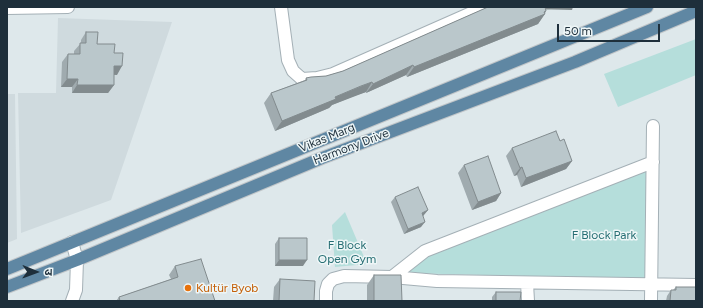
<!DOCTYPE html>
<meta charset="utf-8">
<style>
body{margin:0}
#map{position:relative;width:703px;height:308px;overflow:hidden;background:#dee8eb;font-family:Figtree,"Noto Sans Devanagari",sans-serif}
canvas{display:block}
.frame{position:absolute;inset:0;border:8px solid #1e2f3b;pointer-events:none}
.north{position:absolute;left:16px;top:252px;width:40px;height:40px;-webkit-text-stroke:3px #eef6f7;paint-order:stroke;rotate:91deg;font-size:11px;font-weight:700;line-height:16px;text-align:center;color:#1e2f3b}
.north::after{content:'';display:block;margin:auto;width:14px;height:18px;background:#1e2f3b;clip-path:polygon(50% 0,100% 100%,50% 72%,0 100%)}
.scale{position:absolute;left:557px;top:24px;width:103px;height:18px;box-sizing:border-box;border:2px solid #1e2f3b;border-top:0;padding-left:5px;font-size:12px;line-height:14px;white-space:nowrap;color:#1e2f3b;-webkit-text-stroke:3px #eef6f7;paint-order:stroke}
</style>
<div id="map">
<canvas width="703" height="308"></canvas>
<div class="frame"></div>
<div class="north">उ</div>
<div class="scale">50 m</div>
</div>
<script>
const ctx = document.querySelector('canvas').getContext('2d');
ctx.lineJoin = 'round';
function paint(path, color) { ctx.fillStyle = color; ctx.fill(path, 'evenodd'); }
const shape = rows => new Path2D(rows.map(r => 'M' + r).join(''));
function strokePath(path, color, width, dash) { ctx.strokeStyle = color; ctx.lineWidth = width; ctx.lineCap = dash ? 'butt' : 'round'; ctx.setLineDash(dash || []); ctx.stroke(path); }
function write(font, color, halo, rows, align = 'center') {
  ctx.font = font + ' Figtree,sans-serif'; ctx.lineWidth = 3; ctx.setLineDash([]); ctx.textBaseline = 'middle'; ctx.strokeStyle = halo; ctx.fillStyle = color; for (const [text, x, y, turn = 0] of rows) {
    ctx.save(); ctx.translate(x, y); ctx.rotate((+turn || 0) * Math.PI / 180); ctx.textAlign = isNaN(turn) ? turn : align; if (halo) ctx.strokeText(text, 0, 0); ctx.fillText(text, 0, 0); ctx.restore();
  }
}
paint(shape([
 [58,18,172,22,111,200,21,233,18,93,56,93],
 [7,94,15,94,17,239,7,243]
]), '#cfdade');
paint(shape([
 [696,39,696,75,618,107,604,74],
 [648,170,647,279,403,273,425,256],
 [345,212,367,264,335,267,332,225]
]), '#b5dedb');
const minor = shape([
 [281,7,288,60,293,71,302,79,317,78,333,74,485,7],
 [7,8,68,7],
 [72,242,77,260,76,290,72,301],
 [392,277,425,251,653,162],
 [527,283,528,301],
 [326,301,326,291,328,284,333,279,344,276,392,277,437,281,696,285],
 [651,301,653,126]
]);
const major = shape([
 [7,269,647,7],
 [7,287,77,260,322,158,575,62,696,11]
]);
strokePath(minor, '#a4b0b6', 14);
strokePath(major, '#c0c5c8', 14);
strokePath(minor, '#fff', 12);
strokePath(major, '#5f87a3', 12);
paint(shape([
 [488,7,572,10,546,9,545,13,538,24,407,77,406,75,366,93,366,92,354,96,332,105,329,108,275,131,264,103,271,93,305,80,306,78,326,76,343,71],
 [86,32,97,44,114,53,117,75,114,75,114,85,108,93,72,93,72,87,61,87,62,62,68,54,74,54,74,51,81,43,81,40],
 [560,141,572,161,566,169,521,187,517,175,514,176,506,156,512,148],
 [464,165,501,193,496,201,472,210,458,173],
 [395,197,428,210,423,216,421,227,404,234,391,202],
 [279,238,303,266,275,266,275,244],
 [175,266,215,301,116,301,119,297,171,279,169,275],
 [374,275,402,301,367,301,367,285],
 [280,279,314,301,273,301,274,287],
 [676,287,696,301,666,301,667,296,671,290,673,290],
 [496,292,520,301,492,301,492,297]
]), '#a0abaf');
paint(shape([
 [536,7,573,7,572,10,535,9],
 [546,11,544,15,545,14,538,24,407,77,414,67],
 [413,65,406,75,366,93,373,84],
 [114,66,122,66,117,75,108,74],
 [67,79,78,79,72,87,61,87],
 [372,82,366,92,332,105,329,108,275,131,282,121,335,97],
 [77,85,114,85,108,93,72,93],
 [572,161,566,169,521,187,526,178],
 [522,167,517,175,514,176,520,168],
 [501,193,496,201,472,210,478,202],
 [428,210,423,216,417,218,422,213],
 [425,222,421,227,404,234,408,229],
 [279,260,307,260,303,266,275,266]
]), '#828b8e');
const building = shape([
 [488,7,545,7,546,11,544,12,545,14,414,67,413,65,373,84,372,82,361,86,335,97,336,99,282,121,271,93,307,80,306,78,311,77,326,76,343,71,488,7],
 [86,32,98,32,97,44,115,44,114,53,123,53,122,66,114,66,114,85,77,85,78,79,67,79,68,54,80,54,80,43,86,43,86,32],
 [556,131,560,141,564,139,572,161,526,178,522,167,520,168,512,148,556,131],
 [488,156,501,193,478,202,464,165,488,156],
 [418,187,428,210,422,213,425,222,408,229,395,197,418,187],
 [279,238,307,238,307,260,279,260,279,238],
 [201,259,215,301,120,301,119,297,178,277,175,266,201,259],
 [374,275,401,275,402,301,374,301,374,275],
 [280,279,315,281,314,301,279,301,280,279],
 [676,287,696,287,696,301,670,301,671,290,676,290,676,287],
 [496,292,521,292,520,301,496,301,496,292]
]);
paint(building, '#bac7cb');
strokePath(building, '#828b8e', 1);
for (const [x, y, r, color] of [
 [188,288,4,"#e8710a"]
]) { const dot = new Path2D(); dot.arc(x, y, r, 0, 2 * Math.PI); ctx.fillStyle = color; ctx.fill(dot); strokePath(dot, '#eef6f7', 1.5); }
write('12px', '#1e2f3b', '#eef6f7', [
 ["Vikas Marg",327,138,-22],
 ["Harmony Drive",351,147,-21]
]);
write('12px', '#276f74', '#eef6f7', [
 ["F Block Park",604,235],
 ["F Block",347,245],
 ["Open Gym",347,259]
]);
write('12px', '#c56008', '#eef6f7', [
 ["Kultür Byob",196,288]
], 'left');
</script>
